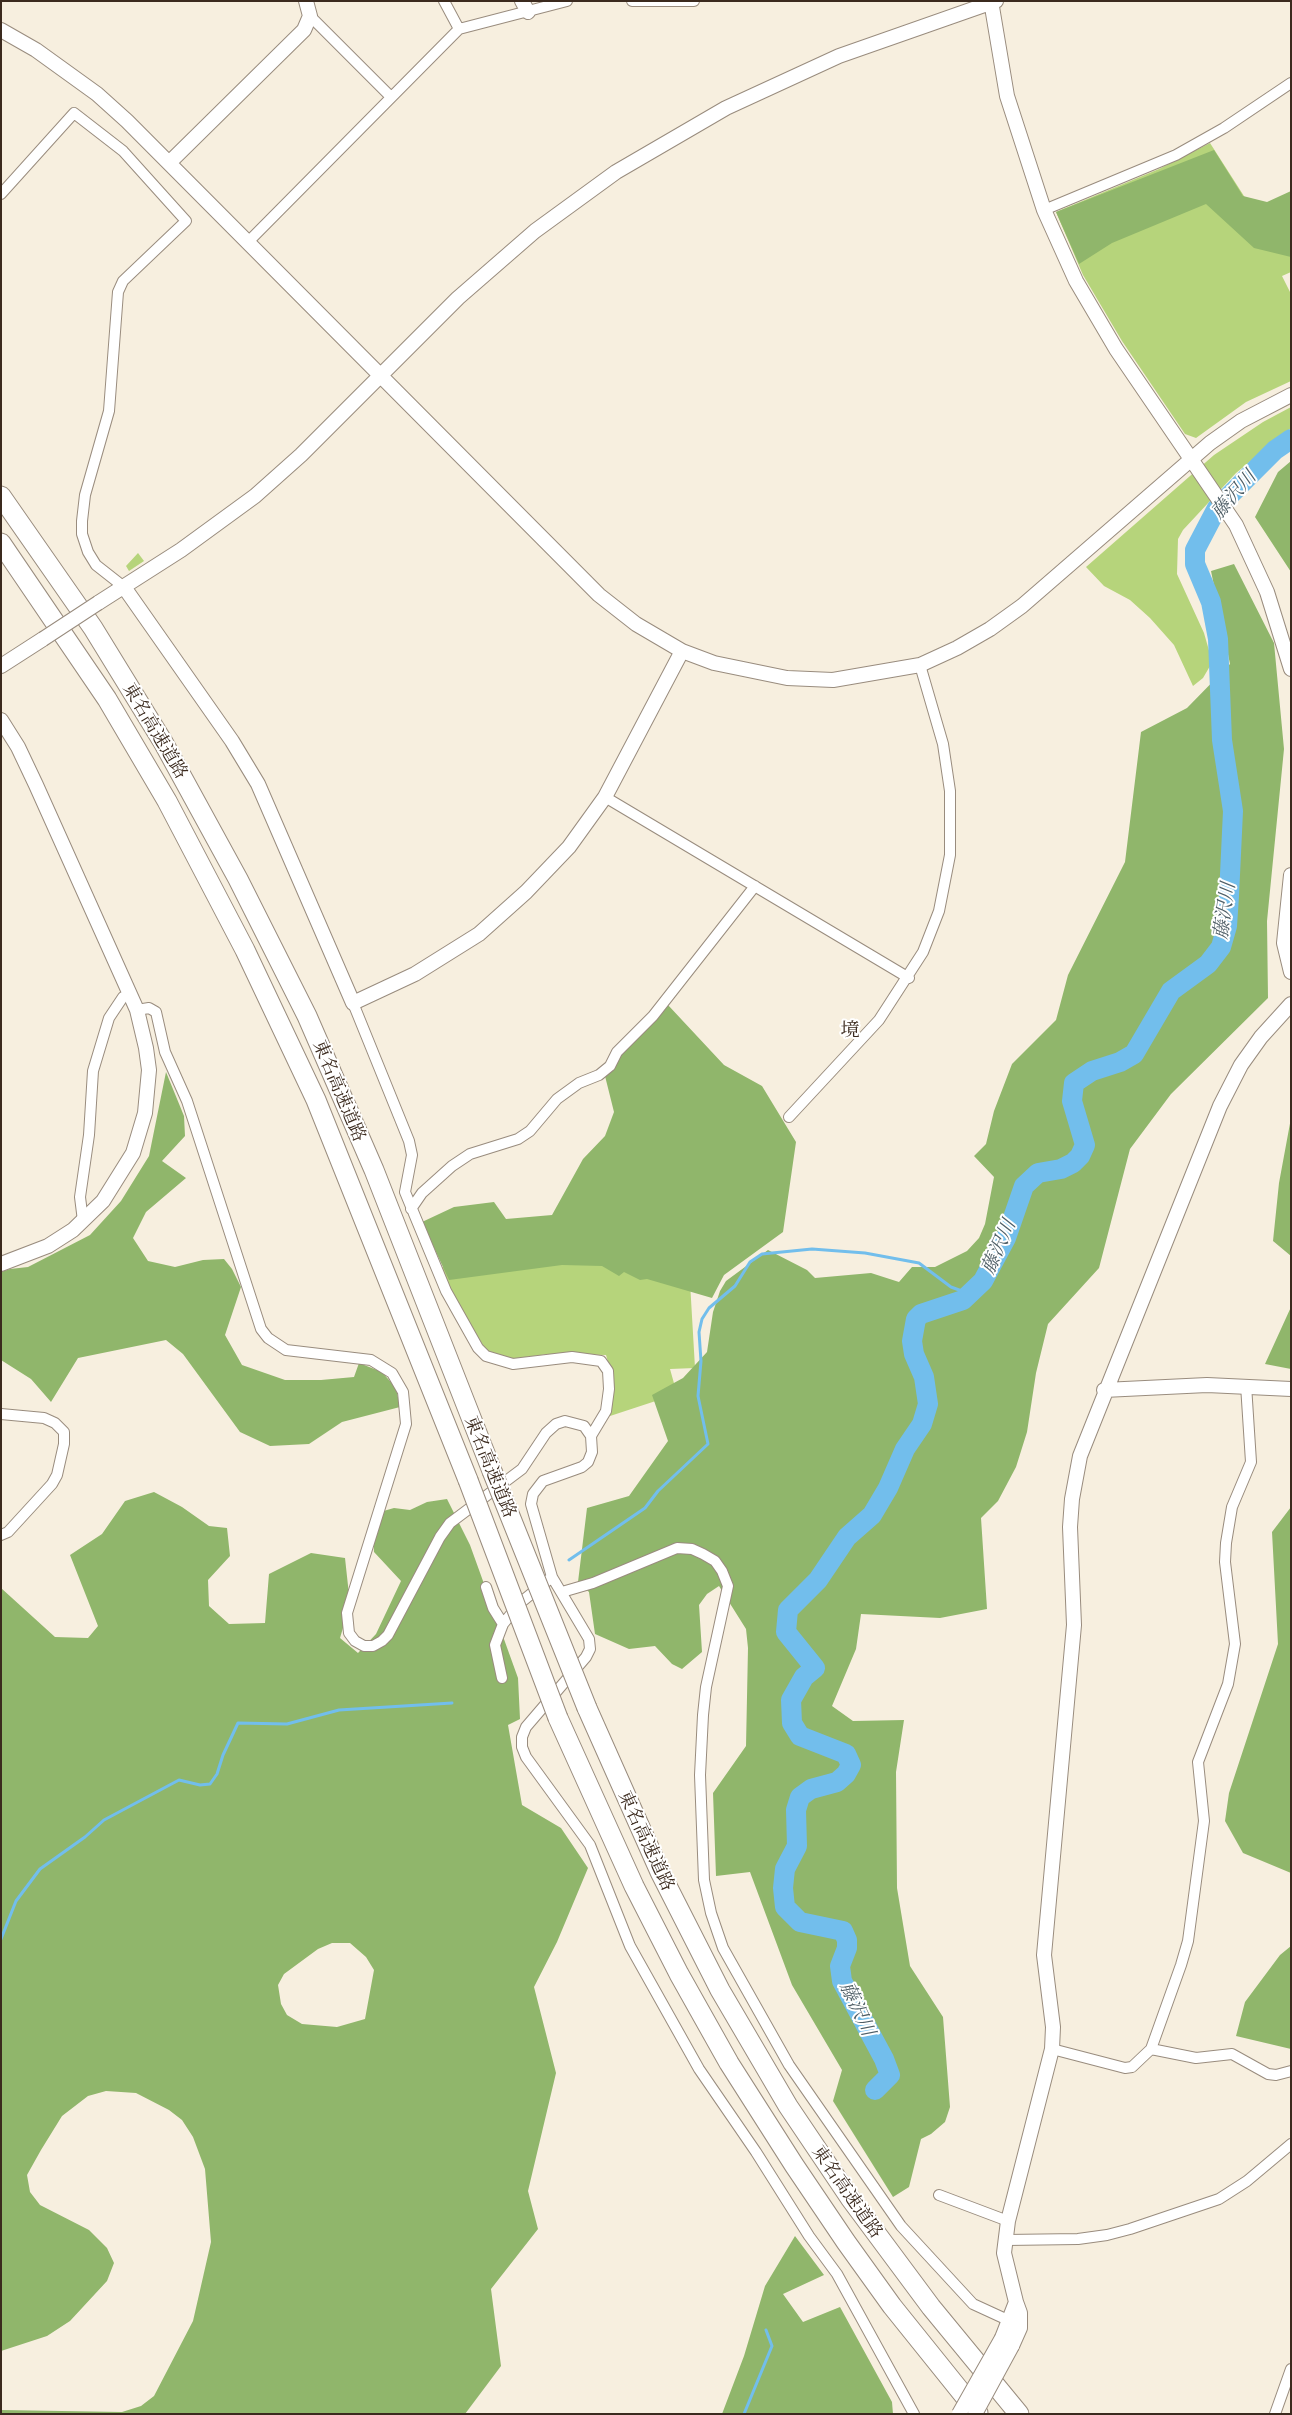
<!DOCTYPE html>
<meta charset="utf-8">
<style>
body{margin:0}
#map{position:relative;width:1292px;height:2415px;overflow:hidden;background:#f7efdf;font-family:"Libre Caslon Text",serif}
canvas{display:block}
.frame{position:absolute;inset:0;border:2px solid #3b2a1e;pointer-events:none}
</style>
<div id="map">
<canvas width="1292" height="2415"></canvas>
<div class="frame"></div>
</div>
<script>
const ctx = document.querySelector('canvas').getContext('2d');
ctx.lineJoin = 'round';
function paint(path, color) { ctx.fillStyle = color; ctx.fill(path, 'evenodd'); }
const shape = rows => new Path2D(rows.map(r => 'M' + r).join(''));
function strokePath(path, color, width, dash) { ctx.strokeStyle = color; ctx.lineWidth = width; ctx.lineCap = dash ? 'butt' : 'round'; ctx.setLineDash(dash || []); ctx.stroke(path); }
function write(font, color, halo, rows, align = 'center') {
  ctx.font = font + ' "Libre Caslon Text","Noto Serif JP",serif'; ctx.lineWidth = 4; ctx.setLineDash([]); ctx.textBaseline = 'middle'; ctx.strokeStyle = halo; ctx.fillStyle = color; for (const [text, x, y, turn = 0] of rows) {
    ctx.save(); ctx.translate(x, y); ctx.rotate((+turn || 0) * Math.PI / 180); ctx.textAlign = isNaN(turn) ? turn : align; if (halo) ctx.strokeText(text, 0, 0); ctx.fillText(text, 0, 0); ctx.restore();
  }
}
paint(shape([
 [1210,143,1251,207,1291,240,1291,272,1282,276,1291,294,1291,381,1246,402,1196,438,1185,434,1122,341,1083,275,1056,212,1159,169],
 [1291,407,1291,428,1236,473,1183,530,1178,539,1177,574,1204,633,1210,654,1210,666,1203,678,1193,686,1174,645,1150,618,1130,600,1104,586,1086,567,1214,455,1263,422],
 [138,553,144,561,129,571,126,566],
 [525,1245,690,1282,695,1368,670,1369,677,1394,607,1417,612,1376,606,1355,548,1354,513,1359,502,1358,486,1350,450,1292,440,1268]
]), '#b6d47b');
paint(shape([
 [1214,150,1243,196,1267,202,1291,191,1291,257,1254,248,1206,204,1112,243,1079,264,1056,212],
 [1291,461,1291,572,1255,517,1278,472],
 [1234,564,1274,643,1284,749,1267,921,1268,998,1171,1094,1130,1149,1099,1268,1048,1324,1036,1373,1027,1432,1016,1467,998,1501,981,1518,987,1609,940,1618,861,1614,856,1649,832,1706,853,1721,904,1720,896,1772,897,1888,910,1966,943,2017,950,2107,945,2122,931,2134,921,2139,909,2187,893,2197,833,2101,842,2070,792,1985,750,1872,716,1876,713,1793,746,1746,748,1648,746,1629,719,1586,707,1594,699,1605,702,1652,682,1669,672,1664,655,1646,629,1649,595,1634,589,1592,578,1582,587,1508,629,1496,668,1441,652,1395,683,1378,707,1352,713,1312,720,1291,726,1281,768,1250,807,1270,815,1278,871,1273,899,1282,912,1267,935,1267,967,1251,979,1238,985,1224,994,1177,974,1156,986,1144,994,1111,1012,1064,1056,1020,1068,975,1125,862,1141,732,1187,708,1230,664,1211,571],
 [668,1005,724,1065,762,1086,796,1142,783,1232,724,1275,712,1298,647,1279,640,1280,624,1272,619,1276,602,1266,562,1265,449,1280,422,1222,454,1207,494,1202,506,1219,552,1215,583,1159,605,1136,614,1112,604,1072],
 [166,1072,184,1116,185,1136,162,1161,186,1178,146,1212,133,1238,148,1261,175,1267,203,1260,224,1259,232,1269,241,1287,225,1335,242,1365,285,1380,321,1380,354,1377,359,1363,382,1372,396,1388,400,1407,342,1422,309,1444,270,1446,240,1432,183,1354,166,1340,78,1358,51,1402,31,1379,1,1360,1,1272,10,1269,28,1267,90,1235,121,1201,149,1156],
 [1291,1118,1291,1256,1273,1241,1279,1183],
 [1291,1307,1291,1369,1265,1364],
 [154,1492,182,1507,209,1526,227,1528,230,1556,208,1580,209,1606,229,1624,265,1623,269,1574,311,1553,345,1558,350,1604,340,1638,358,1653,376,1634,401,1581,374,1552,373,1533,380,1512,394,1508,410,1510,427,1502,447,1499,470,1545,518,1678,520,1719,508,1725,522,1805,561,1828,588,1868,557,1942,534,1987,556,2073,528,2191,538,2229,491,2289,501,2366,465,2414,1,2414,1,2410,122,2412,141,2406,154,2396,193,2321,211,2242,205,2169,193,2137,182,2120,169,2110,136,2093,106,2091,88,2096,62,2116,41,2150,27,2175,30,2192,40,2205,89,2230,107,2248,114,2263,107,2281,70,2321,47,2336,1,2351,1,1588,55,1637,88,1638,98,1626,70,1555,102,1534,125,1501],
 [332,1943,350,1943,366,1957,374,1970,365,2019,337,2027,302,2024,287,2015,281,2004,278,1985,284,1974,318,1949],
 [1291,1507,1291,1873,1243,1853,1225,1821,1229,1793,1278,1644,1272,1532],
 [1291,1946,1291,2049,1236,2036,1245,2002,1280,1955],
 [795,2236,824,2275,783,2294,803,2322,840,2307,892,2402,893,2414,722,2414,744,2356,765,2286]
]), '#90b66b');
strokePath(shape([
 [569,1560,645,1508,658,1491,708,1444,698,1396,701,1361,699,1332,702,1319,709,1308,735,1286,750,1262,762,1254,812,1249,865,1253,919,1263,951,1287,970,1294],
 [1,1939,16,1901,40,1869,85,1837,104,1820,179,1780,200,1785,210,1784,217,1774,223,1755,238,1723,287,1724,339,1710,452,1703],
 [744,2414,772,2346,766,2330]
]), '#72beec', 3);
strokePath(shape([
 [875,2090,890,2075,884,2059,842,1981,840,1966,847,1948,847,1940,843,1931,800,1922,785,1907,783,1888,785,1869,797,1846,796,1810,800,1797,811,1789,837,1782,846,1774,851,1765,846,1754,800,1736,792,1723,791,1700,804,1677,815,1668,786,1632,788,1610,818,1580,847,1537,872,1515,888,1488,905,1449,922,1424,928,1404,924,1377,914,1354,912,1341,916,1319,921,1314,963,1300,983,1281,1006,1238,1024,1186,1038,1173,1061,1169,1073,1163,1080,1156,1085,1145,1072,1101,1074,1083,1092,1071,1120,1062,1134,1054,1171,991,1208,964,1221,947,1227,926,1229,896,1233,811,1222,740,1218,639,1211,602,1195,564,1195,550,1217,508,1275,450,1291,439]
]), '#72beec', 20);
const street = shape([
 [444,1,459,29],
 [632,1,694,1],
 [310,16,390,96],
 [1,194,74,113,123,151,186,221,123,281,118,292,109,411,85,495,82,521,82,534,88,552,96,565,124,587],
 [1044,210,1176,155,1224,128,1291,83],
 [248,242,459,29,567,1],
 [605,797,909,978],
 [353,1003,409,1141,412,1155,405,1192,446,1291,478,1348,486,1356,513,1364,572,1357,601,1361,608,1371,609,1389,606,1411,591,1436],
 [137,1010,149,1008,156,1012,165,1052,187,1101,261,1329,268,1338,286,1350,371,1360,392,1373,403,1392,406,1424,347,1613,349,1633,355,1641,364,1646,373,1646,382,1641,388,1635,440,1537,450,1523,522,1469,546,1433,556,1424,565,1421,584,1426,591,1436,592,1452,588,1462,582,1467,543,1481,533,1494,531,1504,552,1577,589,1639,590,1649,586,1657,526,1727,522,1737,522,1747,526,1757,590,1845,630,1946,699,2069,756,2152,809,2236,837,2274,914,2414],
 [789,1117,879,1020,923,952,939,911,950,855,950,791,943,744,920,665],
 [411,1209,422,1193,452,1166,470,1154,518,1139,530,1131,557,1099,579,1083,599,1075,610,1066,617,1052,653,1016,755,886],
 [83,1221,80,1197,89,1135,93,1071,109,1018,123,997,130,994],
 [1,1414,44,1418,55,1423,64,1432,64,1444,57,1475,52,1484,8,1532,1,1535],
 [486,1587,493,1608,503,1624],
 [562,1592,593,1583,677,1548,692,1549,703,1554,715,1561,722,1571,728,1586,706,1687,703,1715,700,1775,704,1880,711,1913,723,1948,789,2065,901,2226,973,2304,1010,2321],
 [502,1678,495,1645,503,1624,520,1603,552,1577],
 [1052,2049,1125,2068,1132,2067,1151,2049,1181,1965,1188,1941,1204,1821,1198,1762,1228,1684,1235,1644,1225,1562,1226,1543,1232,1507,1251,1462,1246,1385],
 [1151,2049,1196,2058,1232,2054,1268,2074,1276,2075,1291,2071],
 [939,2195,1008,2221],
 [1006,2240,1078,2239,1107,2235,1130,2229,1219,2199,1247,2181,1291,2144],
 [1275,2414,1291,2369]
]);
const secondary = shape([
 [522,1,528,12],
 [991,1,1007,96,1044,210,1076,281,1116,349,1236,525,1267,592,1291,669],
 [1,30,36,50,97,94,127,121,599,595,636,624,682,651,714,663,787,678,833,680,920,665,957,648,990,629,1022,606,1210,443,1241,421,1291,395],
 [170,162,304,30,310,16,306,1],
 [124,587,232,741,258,784,353,1003,415,974,479,934,526,892,569,847,605,797,682,651],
 [98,603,181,550,255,496,301,455,458,298,535,231,616,172,726,108,839,56,996,1],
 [1,666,43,639],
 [1,720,18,747,36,785,137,1010,146,1048,149,1070,145,1113,133,1153,103,1201,73,1230,48,1246,1,1264],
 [1291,875,1284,943,1291,972],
 [1104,1390,1207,1385,1291,1389],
 [1002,2338,1016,2302],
 [1012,2346,1020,2328,1020,2313,1016,2302,1004,2253,1008,2221,1052,2049,1053,2027,1044,1955,1074,1625,1070,1527,1072,1499,1080,1456,1220,1106,1241,1065,1261,1037,1291,1004]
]);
const highway = shape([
 [1,496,93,628,163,742,238,879,307,1016,374,1170,492,1471],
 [1,543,107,699,167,801,245,950,316,1100,468,1480],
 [587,1708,660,1872,720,1990,788,2106,850,2198,931,2307,1019,2414],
 [558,1718,634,1886,679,1974,729,2063,794,2165,846,2242,892,2306,978,2413]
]);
strokePath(street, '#998c7e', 12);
strokePath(secondary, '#998c7e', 16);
strokePath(highway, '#998c7e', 21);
strokePath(street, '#fff', 10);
strokePath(secondary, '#fff', 14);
strokePath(highway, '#fff', 19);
const secondaryBridge = shape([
 [43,639,98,603],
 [959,2414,1002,2338],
 [975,2414,1012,2346]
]);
const highwayBridge = shape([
 [492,1471,587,1708],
 [468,1480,558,1718]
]);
strokePath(secondaryBridge, '#998c7e', 16, []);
strokePath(highwayBridge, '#998c7e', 21, []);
strokePath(secondaryBridge, '#fff', 14);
strokePath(highwayBridge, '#fff', 19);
write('18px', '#3b2a1e', '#fff', [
 ["東名高速道路",155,731,59],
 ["東名高速道路",339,1091,67],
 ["東名高速道路",490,1467,68],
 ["東名高速道路",646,1841,65],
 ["東名高速道路",847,2192,55]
]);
write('italic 19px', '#4e5e66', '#fff', [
 ["藤沢川",1234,495,-49],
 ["藤沢川",1225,911,-82],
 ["藤沢川",999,1247,-66],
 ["藤沢川",857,2009,65]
]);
write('19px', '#3b2a1e', '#fff', [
 ["境",850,1031]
]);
</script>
